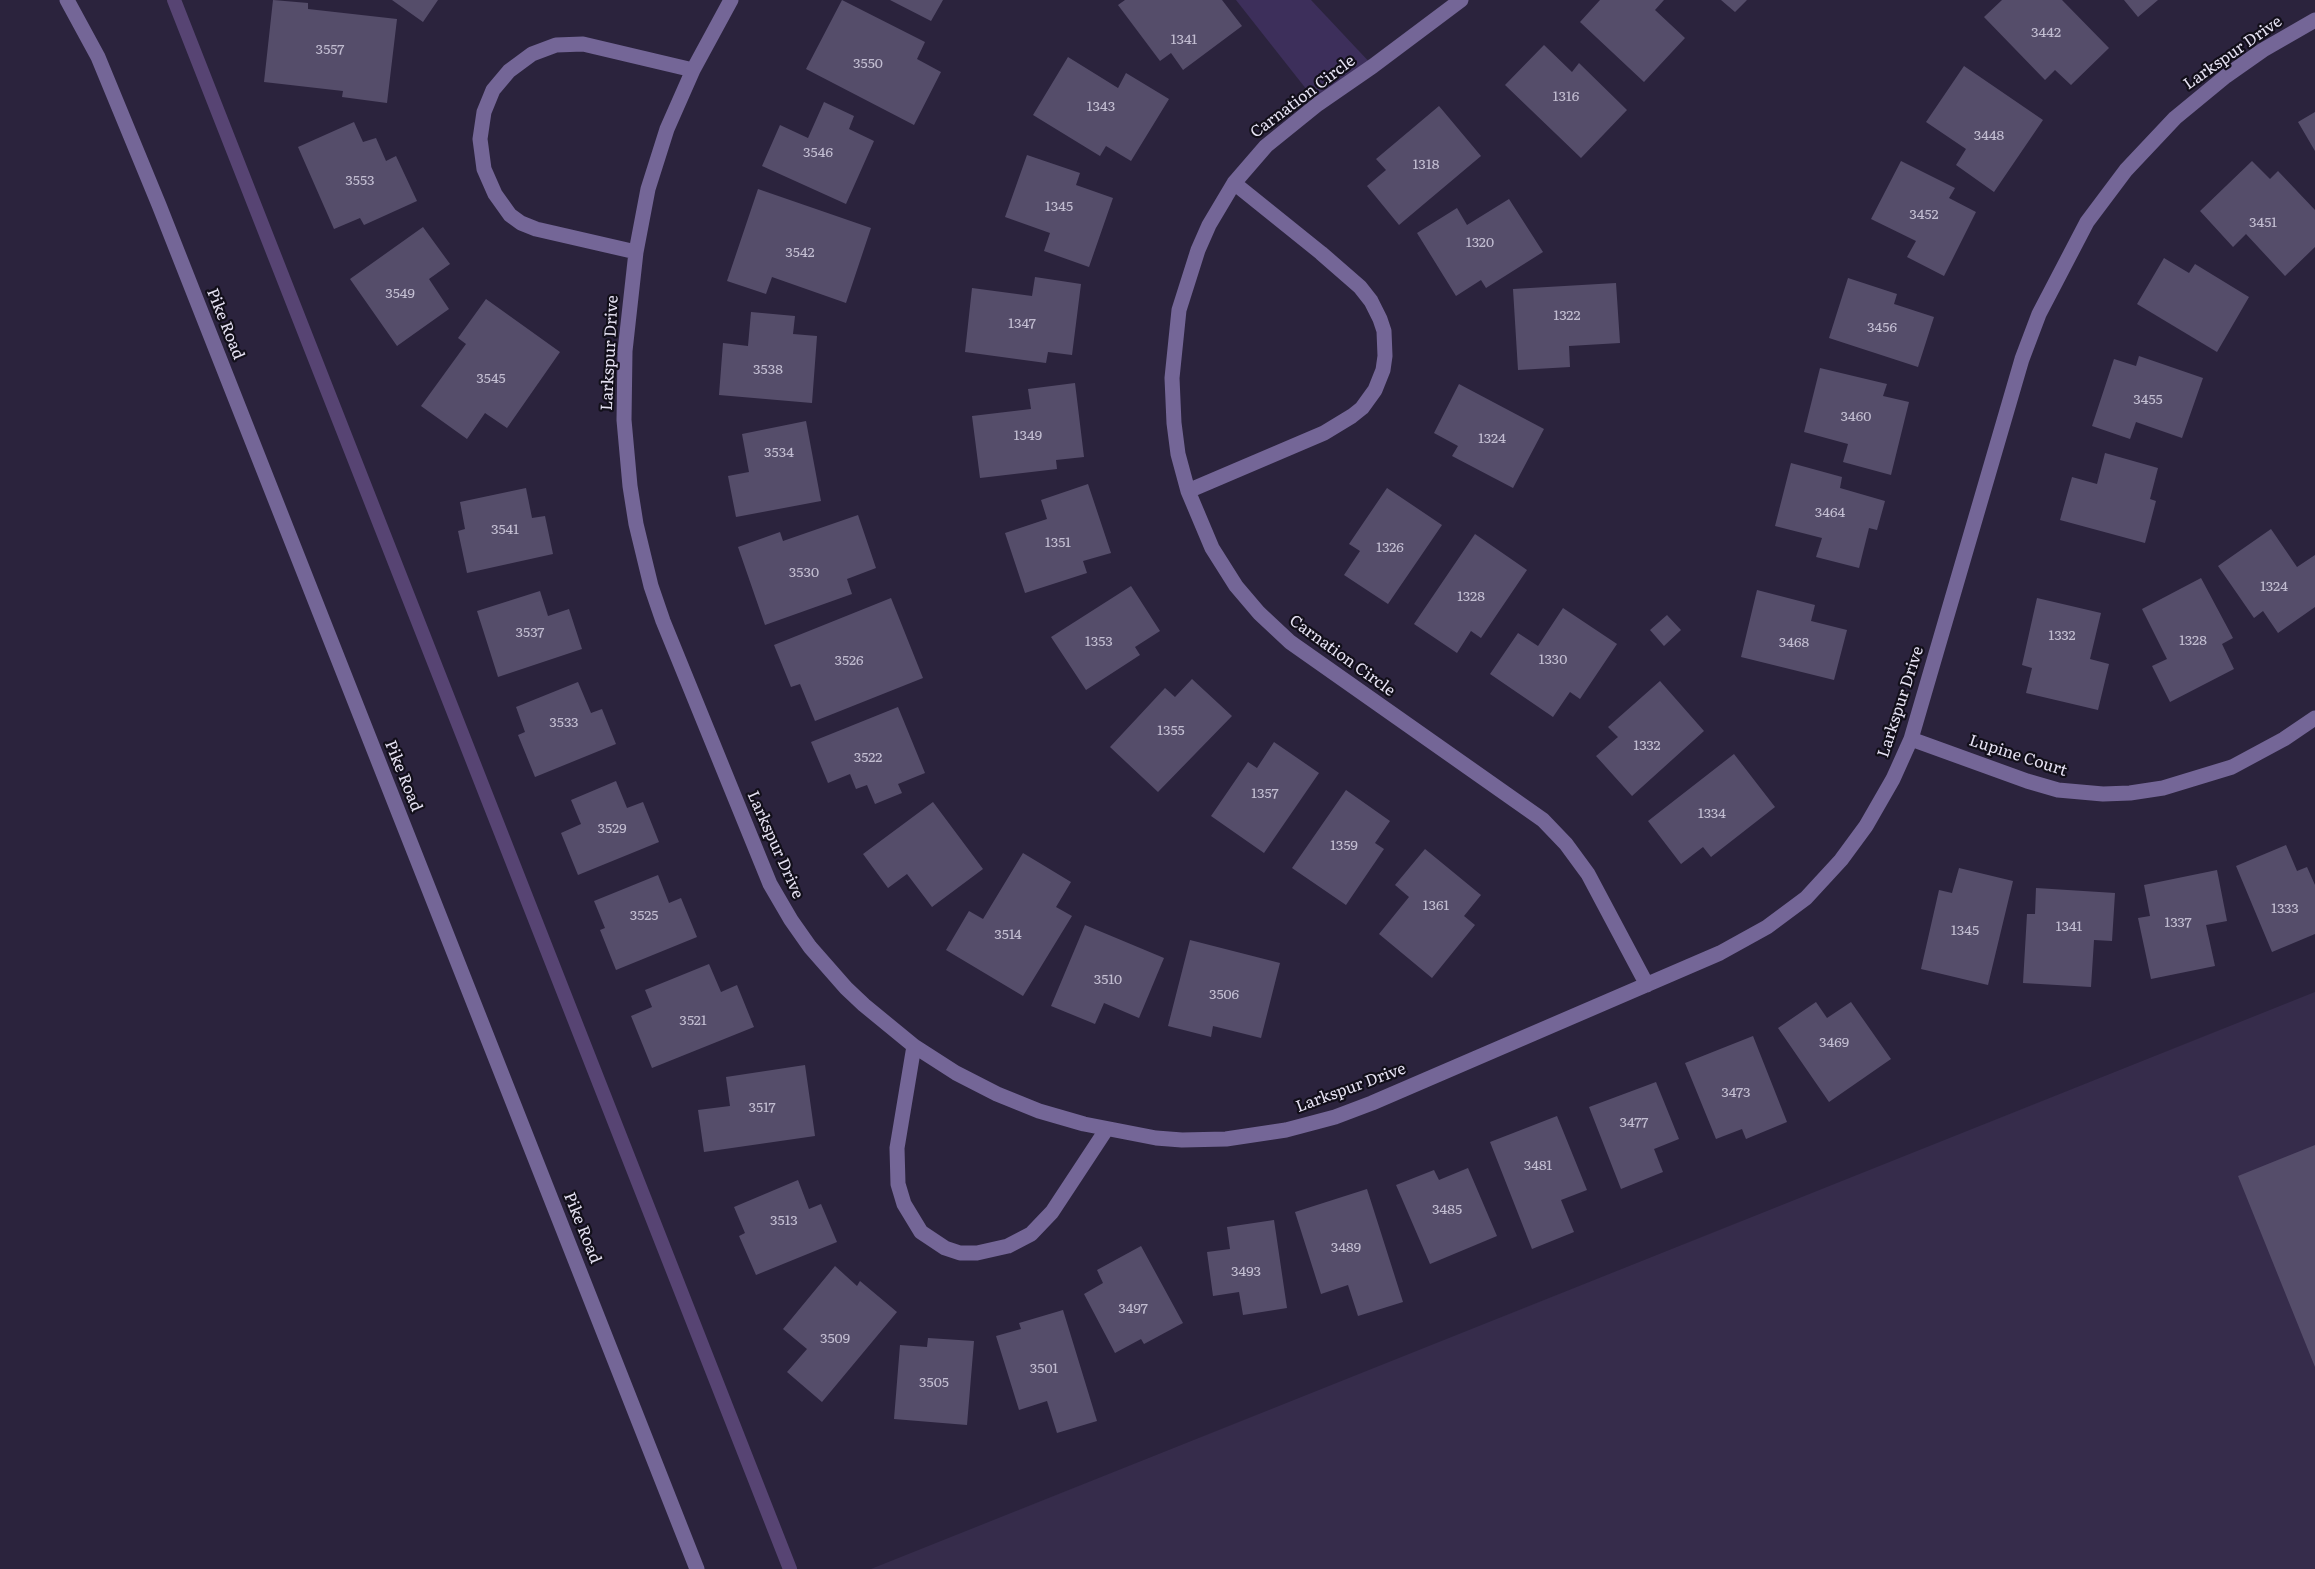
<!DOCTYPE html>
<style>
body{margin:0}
canvas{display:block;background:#2b233d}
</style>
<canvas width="2315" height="1569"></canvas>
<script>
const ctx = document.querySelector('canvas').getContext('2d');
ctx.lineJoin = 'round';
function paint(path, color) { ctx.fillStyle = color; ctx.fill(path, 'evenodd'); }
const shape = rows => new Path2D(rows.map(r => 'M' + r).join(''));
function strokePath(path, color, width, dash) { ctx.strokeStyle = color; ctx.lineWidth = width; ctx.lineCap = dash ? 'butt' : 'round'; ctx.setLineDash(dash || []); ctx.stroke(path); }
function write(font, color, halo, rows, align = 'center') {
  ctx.font = font + ' Literata,serif'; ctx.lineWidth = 4.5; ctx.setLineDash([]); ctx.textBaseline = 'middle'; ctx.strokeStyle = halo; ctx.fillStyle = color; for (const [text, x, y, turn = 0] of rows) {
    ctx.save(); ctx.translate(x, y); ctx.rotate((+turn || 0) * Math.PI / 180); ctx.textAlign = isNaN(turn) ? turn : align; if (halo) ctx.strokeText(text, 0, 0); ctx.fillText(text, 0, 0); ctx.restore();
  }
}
paint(shape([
 [2315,992,2315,1569,871,1569]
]), '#362c4b');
paint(shape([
 [1236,0,1311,0,1373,66,1318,104]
]), '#3d2f5b');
strokePath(shape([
 [174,0,790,1569]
]), '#574473', 14);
paint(shape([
 [273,0,308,3,308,9,397,19,387,103,342,97,343,91,264,82],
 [392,0,438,0,423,22],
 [842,0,925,42,917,59,941,72,914,125,806,69],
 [890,0,943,0,931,21],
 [1125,0,1222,0,1242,26,1183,70,1171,53,1160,61,1118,5],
 [1600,0,1664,0,1655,10,1685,38,1644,82,1580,22],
 [1721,0,1747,0,1735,12],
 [2002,0,2062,0,2109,48,2071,85,2055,70,2045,80,1984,17],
 [2124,0,2158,0,2138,17],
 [1544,45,1572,72,1579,63,1627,110,1581,158,1505,85],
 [1068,57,1118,88,1126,73,1169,99,1131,161,1106,146,1100,156,1033,115],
 [1964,66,2043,120,1994,192,1956,165,1966,149,1926,122],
 [824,102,854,116,849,129,874,141,846,204,762,166,780,125,808,138],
 [1439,106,1481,156,1399,225,1367,186,1386,170,1376,159],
 [2315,112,2315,151,2298,122],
 [354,122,363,142,376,138,386,161,396,156,417,201,364,225,360,218,334,229,298,147],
 [1027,155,1080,173,1076,185,1113,198,1089,267,1044,251,1050,233,1005,217],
 [1901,161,1955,188,1949,198,1976,212,1944,276,1907,257,1916,241,1871,219],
 [2252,161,2270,179,2278,171,2315,210,2315,247,2285,276,2246,234,2233,247,2200,211],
 [758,189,871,228,846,303,772,277,766,294,727,281],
 [1509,199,1543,252,1486,288,1481,280,1456,296,1417,233,1457,208,1467,225],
 [423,227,450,264,429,279,449,309,397,346,350,279],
 [2164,258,2189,273,2195,264,2249,297,2217,352,2137,304],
 [1035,277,1081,284,1072,355,1048,352,1046,363,965,352,972,288,1032,296],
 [1848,278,1897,294,1894,304,1934,317,1918,367,1829,338],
 [1616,283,1620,343,1569,346,1570,367,1518,370,1513,289],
 [486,299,560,352,507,428,485,413,467,439,421,406,466,344,458,338],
 [751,312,795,316,793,334,817,336,812,403,719,395,723,343,748,346],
 [2139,356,2203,378,2182,438,2136,422,2130,439,2092,426,2114,359,2136,366],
 [1820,368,1887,384,1883,396,1909,402,1891,475,1843,462,1848,444,1804,432],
 [1075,383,1084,457,1056,460,1057,469,980,478,972,416,1031,409,1028,389],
 [1459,384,1544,429,1513,488,1452,456,1458,446,1434,433],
 [806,421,821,501,736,517,728,476,749,472,742,434],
 [2105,453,2158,468,2150,499,2156,501,2145,543,2060,520,2072,477,2097,484],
 [1791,463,1842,477,1840,488,1885,501,1877,530,1869,528,1859,568,1816,557,1822,538,1775,526],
 [1088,484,1111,553,1083,561,1087,573,1025,593,1005,533,1047,519,1041,500],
 [526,488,532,518,545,516,553,554,467,573,458,531,465,529,460,502],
 [1387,488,1442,525,1388,604,1344,575,1360,551,1349,544],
 [858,515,876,568,847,579,852,594,765,625,738,547,780,532,783,541],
 [2271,529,2297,567,2315,555,2315,607,2278,633,2263,611,2254,618,2218,566],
 [1475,534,1527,570,1481,638,1471,631,1457,653,1414,624],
 [2201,578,2233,638,2222,644,2234,669,2170,702,2152,666,2167,659,2142,609],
 [1131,586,1160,631,1135,647,1140,655,1086,690,1051,637],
 [1757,590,1815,605,1811,621,1847,630,1834,680,1741,657],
 [540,591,548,616,569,609,582,649,498,677,477,611],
 [891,598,923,678,815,721,800,684,791,687,774,645],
 [2037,598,2101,613,2090,659,2109,664,2098,710,2026,693,2032,668,2022,665],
 [1563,608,1617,644,1580,699,1570,692,1553,717,1490,674,1518,633,1538,646],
 [1667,615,1681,630,1664,646,1650,630],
 [1192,679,1232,716,1158,792,1110,747,1165,688,1175,697],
 [1660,681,1704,731,1632,796,1596,756,1618,737,1608,727],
 [578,682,591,713,602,709,616,744,535,777,518,735,525,732,516,707],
 [898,707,925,773,898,784,902,793,875,804,867,785,856,789,850,774,828,783,811,742],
 [1274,742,1319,773,1264,853,1211,816,1248,762,1257,768],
 [1734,754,1775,807,1711,857,1703,847,1681,864,1648,821],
 [616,781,627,808,643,802,659,842,578,875,561,833,581,824,571,800],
 [1346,790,1390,821,1375,843,1384,849,1346,905,1292,868],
 [933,802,983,869,932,907,907,874,888,888,863,854],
 [2286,845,2297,871,2307,867,2315,885,2315,934,2272,952,2236,866],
 [1425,849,1481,895,1464,916,1475,925,1432,978,1379,934,1409,897,1395,885],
 [1023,853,1071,882,1056,907,1072,916,1023,996,946,950,969,911,983,919],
 [1959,868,2013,881,1988,985,1921,969,1939,890,1952,893],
 [2217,870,2227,921,2206,925,2215,966,2151,979,2138,918,2150,916,2144,885],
 [658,875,669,903,681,898,697,937,616,970,600,930,605,928,594,901],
 [2036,888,2115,893,2112,941,2094,940,2091,987,2023,983,2027,914,2035,914],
 [1085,925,1164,958,1139,1018,1104,1003,1095,1024,1051,1006],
 [1190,940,1280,963,1261,1038,1213,1026,1211,1037,1168,1026],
 [709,964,721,992,737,985,754,1027,652,1068,631,1016,652,1007,645,990],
 [1816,1002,1827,1018,1851,1002,1891,1059,1829,1102,1778,1028],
 [1753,1036,1787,1122,1746,1139,1742,1129,1716,1139,1685,1063],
 [805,1065,815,1136,704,1152,698,1110,730,1106,726,1077],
 [1656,1082,1679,1139,1654,1149,1663,1172,1621,1189,1589,1107],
 [1557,1116,1587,1190,1561,1200,1574,1232,1532,1249,1490,1142],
 [2315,1145,2315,1367,2238,1176],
 [1468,1168,1497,1236,1430,1264,1396,1185,1434,1170,1439,1180],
 [798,1180,809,1209,821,1204,837,1242,756,1275,739,1236,745,1233,734,1207],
 [1367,1189,1403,1302,1358,1316,1348,1285,1321,1294,1295,1212],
 [1274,1220,1287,1308,1243,1315,1239,1292,1213,1296,1207,1252,1230,1249,1227,1227],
 [1141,1246,1183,1323,1144,1344,1141,1339,1115,1353,1084,1294,1103,1283,1097,1270],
 [835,1266,857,1286,860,1281,897,1312,822,1402,787,1372,807,1349,783,1329],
 [1063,1310,1097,1421,1057,1433,1047,1401,1019,1410,996,1336,1021,1329,1019,1323],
 [928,1338,974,1341,967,1425,894,1419,900,1345,927,1347]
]), '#554d6a');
strokePath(shape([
 [67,0,98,57,159,205,697,1569],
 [731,0,693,70,667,129,648,189,636,252,625,351,624,420,630,486,636,524,651,586,663,621,770,884,791,920,810,947,846,988,864,1005,914,1046,956,1073,997,1094,1039,1111,1084,1124,1156,1138,1182,1140,1226,1139,1286,1130,1335,1117,1372,1103,1720,953,1767,927,1806,898,1841,860,1866,826,1893,779,1911,739,2022,359,2039,314,2087,222,2126,170,2175,118,2226,76,2263,50,2315,20],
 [1461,0,1373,66,1318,104,1266,146,1234,183,1209,225,1198,250,1179,310,1172,378,1174,423,1178,454,1188,491,1212,548,1236,586,1259,613,1290,642,1543,820,1566,844,1588,874,1647,985],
 [636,252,536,229,521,223,510,215,495,194,484,169,480,139,484,112,493,90,509,71,532,54,556,45,583,44,693,70],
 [1188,491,1324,433,1352,416,1362,408,1375,390,1383,370,1385,356,1384,331,1380,319,1371,301,1360,287,1321,253,1234,183],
 [1911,739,2027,781,2058,790,2103,794,2130,793,2163,788,2232,767,2284,739,2315,718],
 [914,1046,897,1148,898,1184,904,1204,921,1232,945,1248,960,1253,977,1253,1008,1246,1031,1234,1052,1212,1106,1130]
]), '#746697', 15);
write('14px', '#c2bdd1', null, [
 ["3442",2046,33],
 ["1341",1184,40],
 ["3557",330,50],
 ["3550",868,64],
 ["1316",1566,97],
 ["1343",1101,107],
 ["3448",1989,136],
 ["3546",818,153],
 ["1318",1426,165],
 ["3553",360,181],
 ["1345",1059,207],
 ["3452",1924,215],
 ["3451",2263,223],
 ["1320",1480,243],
 ["3542",800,253],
 ["3549",400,294],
 ["1322",1567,316],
 ["1347",1022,324],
 ["3456",1882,328],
 ["3538",768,370],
 ["3545",491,379],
 ["3455",2148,400],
 ["3460",1856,417],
 ["1349",1028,436],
 ["1324",1492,439],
 ["3534",779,453],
 ["3464",1830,513],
 ["3541",505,530],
 ["1351",1058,543],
 ["1326",1390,548],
 ["3530",804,573],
 ["1324",2274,587],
 ["1328",1471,597],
 ["3537",530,633],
 ["1332",2062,636],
 ["1328",2193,641],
 ["1353",1099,642],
 ["3468",1794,643],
 ["1330",1553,660],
 ["3526",849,661],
 ["3533",564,723],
 ["1355",1171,731],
 ["1332",1647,746],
 ["3522",868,758],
 ["1357",1265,794],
 ["1334",1712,814],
 ["3529",612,829],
 ["1359",1344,846],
 ["1361",1436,906],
 ["1333",2285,909],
 ["3525",644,916],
 ["1337",2178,923],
 ["1341",2069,927],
 ["1345",1965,931],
 ["3514",1008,935],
 ["3510",1108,980],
 ["3506",1224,995],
 ["3521",693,1021],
 ["3469",1834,1043],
 ["3473",1736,1093],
 ["3517",762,1108],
 ["3477",1634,1123],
 ["3481",1538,1166],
 ["3485",1447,1210],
 ["3513",784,1221],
 ["3489",1346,1248],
 ["3493",1246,1272],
 ["3497",1133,1309],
 ["3509",835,1339],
 ["3501",1044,1369],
 ["3505",934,1383]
]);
write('16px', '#e6e2f3', '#120f1a', [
 ["Larkspur Drive",2233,53,-35],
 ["Carnation Circle",1303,97,-37],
 ["Pike Road",225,324,68],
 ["Larkspur Drive",610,353,-87],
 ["Carnation Circle",1342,656,36],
 ["Larkspur Drive",1901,702,-72],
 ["Lupine Court",2018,756,18],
 ["Pike Road",403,776,68],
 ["Larkspur Drive",775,845,66],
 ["Larkspur Drive",1351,1088,-20],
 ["Pike Road",582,1228,68]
]);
</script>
